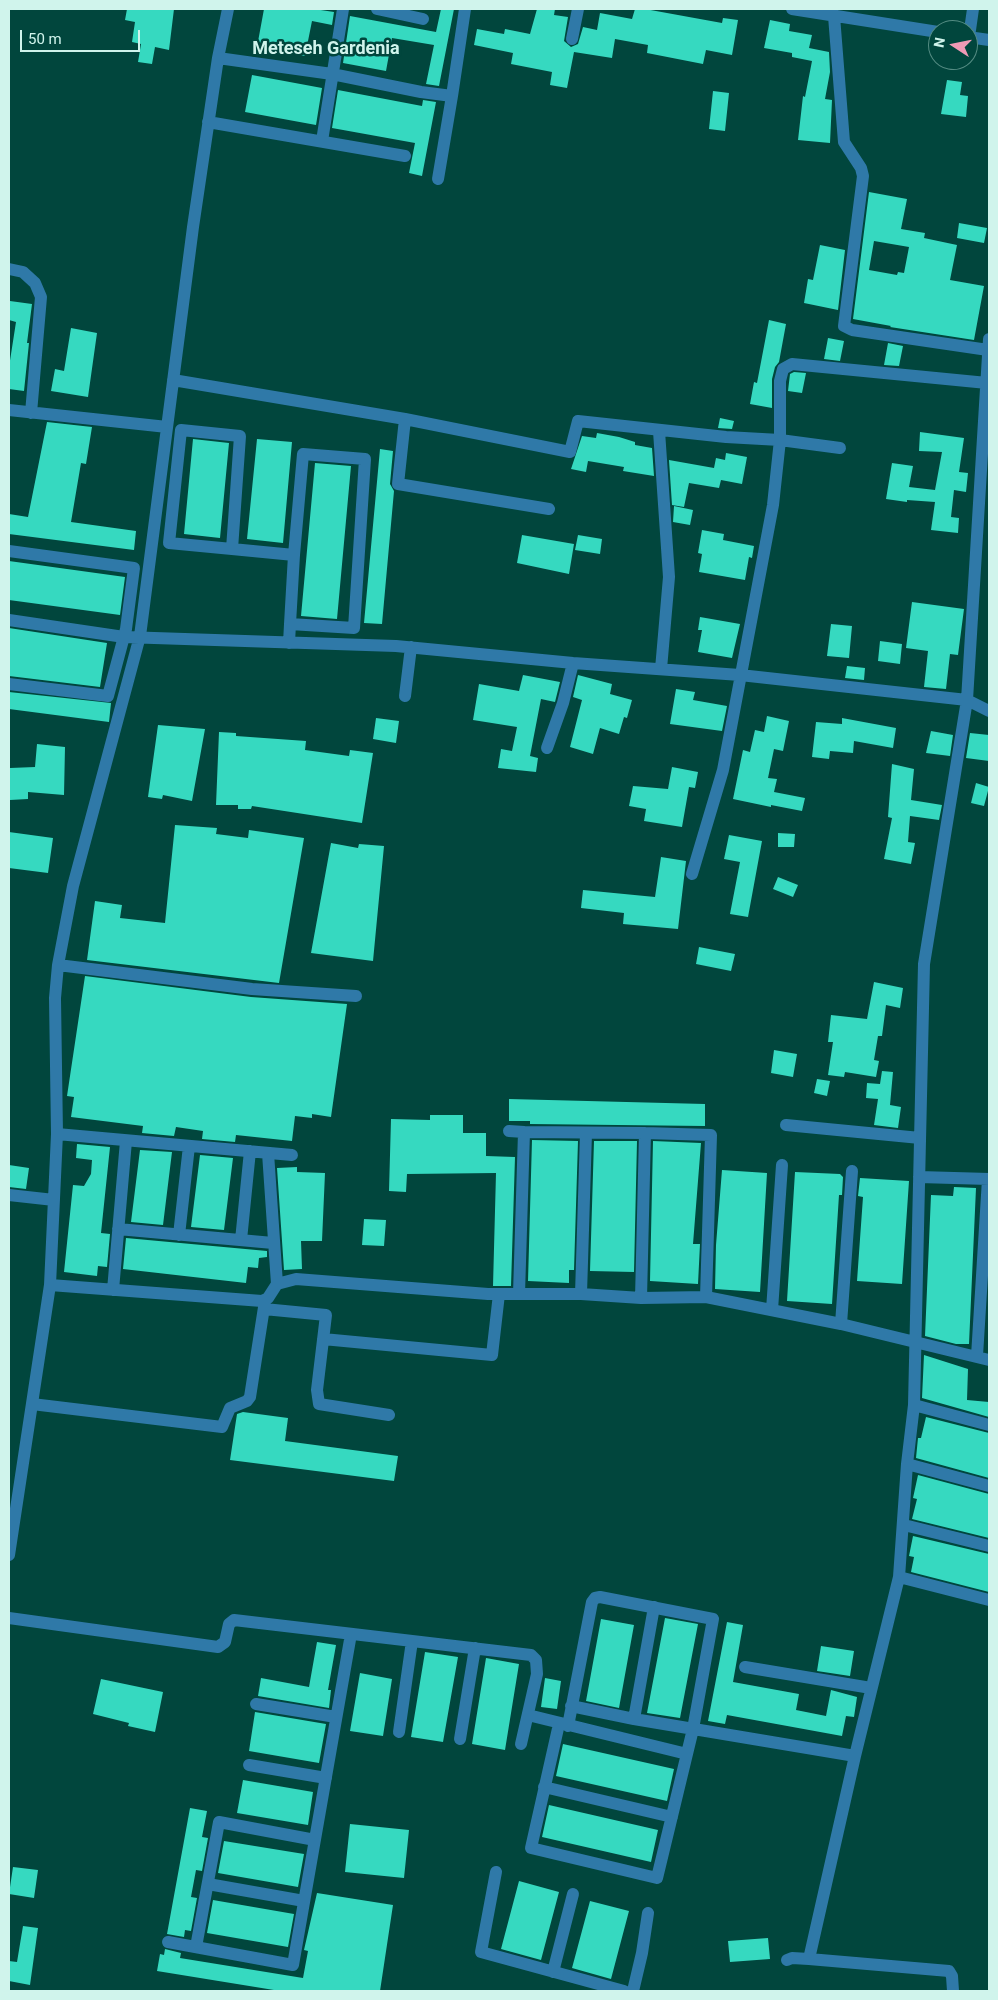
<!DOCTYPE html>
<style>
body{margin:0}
#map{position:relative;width:998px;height:2000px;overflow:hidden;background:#01463d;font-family:Roboto,sans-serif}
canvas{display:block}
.frame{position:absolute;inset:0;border:10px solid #d0f4ec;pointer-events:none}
.north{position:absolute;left:928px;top:20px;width:50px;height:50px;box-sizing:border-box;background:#01463d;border:1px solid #548c83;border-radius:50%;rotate:281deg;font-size:14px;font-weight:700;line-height:20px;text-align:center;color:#d0f4ec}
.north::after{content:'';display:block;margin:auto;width:18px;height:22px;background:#f09ab5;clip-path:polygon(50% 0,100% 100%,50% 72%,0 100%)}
.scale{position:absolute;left:20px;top:30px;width:120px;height:22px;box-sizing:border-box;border:2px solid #d0f4ec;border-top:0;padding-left:6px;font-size:15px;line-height:18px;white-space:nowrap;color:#d0f4ec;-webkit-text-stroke:4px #01463d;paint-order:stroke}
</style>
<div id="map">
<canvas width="998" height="2000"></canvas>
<div class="frame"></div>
<div class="north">N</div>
<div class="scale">50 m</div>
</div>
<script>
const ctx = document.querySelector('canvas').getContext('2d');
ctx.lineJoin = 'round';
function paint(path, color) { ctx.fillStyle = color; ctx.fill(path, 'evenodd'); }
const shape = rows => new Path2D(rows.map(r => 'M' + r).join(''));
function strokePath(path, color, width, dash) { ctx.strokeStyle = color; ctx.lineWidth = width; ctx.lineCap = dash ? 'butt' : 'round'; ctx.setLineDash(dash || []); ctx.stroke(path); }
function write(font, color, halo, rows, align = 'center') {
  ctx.font = font + ' Roboto,sans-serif'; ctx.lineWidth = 5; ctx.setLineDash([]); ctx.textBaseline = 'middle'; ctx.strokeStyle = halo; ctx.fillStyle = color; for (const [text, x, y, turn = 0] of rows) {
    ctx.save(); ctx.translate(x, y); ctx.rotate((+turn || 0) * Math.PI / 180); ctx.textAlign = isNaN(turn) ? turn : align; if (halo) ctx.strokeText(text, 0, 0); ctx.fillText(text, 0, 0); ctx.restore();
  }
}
paint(shape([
 [127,9,174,9,169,50,155,47,152,64,138,62,141,44,132,42,135,22,125,20],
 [264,9,314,9,334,12,332,25,312,21,305,56,257,47],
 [441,9,454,9,439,86,426,84,434,45,392,38,386,71,343,63,350,16,436,32],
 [537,9,555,9,554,15,568,17,564,41,571,47,578,44,583,27,597,30,600,13,632,19,635,9,645,9,722,23,723,18,738,20,732,55,706,50,703,64,647,53,648,45,615,39,612,58,574,52,567,88,550,85,552,72,511,64,513,53,474,45,477,29,504,34,505,29,530,34],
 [770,20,790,24,789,31,812,35,809,48,829,52,830,72,825,99,832,100,830,143,798,140,803,96,805,97,812,61,792,57,792,53,764,48],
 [252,75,322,88,316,125,245,112],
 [947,80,962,82,960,95,968,96,966,117,941,114],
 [338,90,422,106,423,100,436,102,422,176,409,173,415,143,332,128],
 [713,91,729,93,725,131,709,129],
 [869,192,907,199,901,229,925,233,924,238,957,245,950,280,984,286,974,340,890,327,891,326,853,319],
 [874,241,909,247,904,273,898,272,897,275,869,270],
 [959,223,987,228,984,243,957,238],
 [820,245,845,250,838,310,804,303,808,279,813,280],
 [10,301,32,304,27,343,29,343,24,391,9,389,9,367,16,322,9,320],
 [769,320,786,324,779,362,775,367,772,379,772,408,750,404,754,382,757,383],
 [71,328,97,333,88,397,51,391,55,369,64,371],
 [828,338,844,341,840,361,824,359],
 [888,343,903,346,899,366,884,365],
 [794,372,806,373,802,393,788,391,790,374],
 [720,418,734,421,732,429,718,428],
 [47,422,92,427,86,464,81,463,71,522,136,531,134,550,9,534,9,514,28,517],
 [920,432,964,438,959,472,968,473,966,492,954,490,951,517,959,518,958,533,931,530,935,502,907,500,907,502,886,499,892,463,913,466,909,487,935,490,942,452,919,451],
 [597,433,619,437,635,442,635,445,652,448,654,476,623,471,624,467,588,461,586,472,571,469,582,436,596,438],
 [193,439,229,443,220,538,184,534],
 [257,439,292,442,283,543,247,539],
 [380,449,393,451,390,484,394,491,382,624,364,623],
 [726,453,747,457,742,484,721,480,719,488,689,483,684,507,672,505,669,460,714,468,716,458,725,460],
 [315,463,351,466,337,619,301,616],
 [674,506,693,510,690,525,673,522],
 [702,530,724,534,723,540,754,546,752,558,749,557,745,580,699,572,702,554,698,553],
 [522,535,574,544,569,574,517,563],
 [578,535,602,539,600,554,575,550],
 [9,561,125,577,120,615,9,600],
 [912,602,964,609,958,655,950,654,946,689,924,687,928,651,906,648],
 [700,617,740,624,732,658,698,652,702,630,698,630],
 [831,624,852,626,849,658,827,656],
 [9,628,107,643,100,687,9,676],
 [880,641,902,644,900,664,878,661],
 [847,666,865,668,864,680,845,678],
 [523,675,560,682,555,702,541,699,530,756,538,758,536,772,498,768,501,749,512,751,517,727,473,720,479,684,519,691],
 [578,675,612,684,610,694,632,700,627,718,624,717,619,734,600,728,593,754,570,747,582,700,573,697],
 [676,689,695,692,693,700,727,706,722,731,670,724],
 [9,692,111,703,109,722,9,709],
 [767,716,789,721,783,751,774,749,768,778,777,779,774,792,805,798,802,811,771,805,771,807,733,799,743,750,750,752,755,730,764,732],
 [376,718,399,721,396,743,373,739],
 [842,718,896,728,893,748,854,741,853,753,830,751,829,759,812,757,816,722,842,724],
 [158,725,205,729,192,801,163,795,162,799,148,797],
 [931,731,953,735,950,756,926,753],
 [219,732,236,733,236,736,306,741,305,750,349,756,350,750,373,753,362,823,252,806,251,809,238,809,238,805,216,805],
 [970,733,989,735,989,761,966,758],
 [37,744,65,747,64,795,28,792,28,799,10,800,10,768,35,767],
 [892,764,914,769,911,800,942,805,939,820,910,816,908,842,915,843,911,864,884,859,892,818,888,817],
 [672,767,698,772,695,788,689,787,682,827,644,821,646,809,629,806,633,786,668,789],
 [976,783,989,787,984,806,971,803],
 [175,825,217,828,216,834,248,838,249,830,304,838,279,983,87,960,95,901,122,905,120,918,165,923],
 [9,832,53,838,48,873,9,868],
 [778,833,795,834,794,847,778,847],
 [729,835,762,841,748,917,730,914,740,862,724,859],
 [331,843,358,848,359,844,384,846,373,961,311,953],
 [661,857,686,861,678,929,623,924,624,913,581,908,583,890,655,897],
 [778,877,798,885,793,897,773,889],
 [699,947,735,954,731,971,696,964],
 [85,976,251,997,347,1004,331,1117,312,1114,312,1118,295,1116,292,1141,236,1135,235,1142,202,1139,203,1131,176,1127,174,1136,142,1133,143,1126,71,1117,74,1097,67,1096],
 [874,982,903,988,900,1008,886,1005,882,1036,878,1036,874,1060,879,1061,876,1077,845,1072,844,1077,828,1075,833,1042,828,1042,831,1015,867,1019],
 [774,1050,797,1054,793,1077,771,1073],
 [882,1071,893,1072,890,1105,901,1107,898,1128,874,1125,878,1099,866,1098,867,1083,880,1084],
 [817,1079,830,1081,827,1096,814,1093],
 [509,1099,705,1104,705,1126,530,1124,530,1121,509,1121],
 [430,1115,463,1115,463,1133,486,1133,486,1156,515,1157,511,1286,493,1286,496,1173,407,1174,406,1192,389,1191,391,1119,430,1120],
 [532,1140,578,1141,574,1270,569,1270,569,1283,528,1281],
 [594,1141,637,1141,634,1272,590,1271],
 [653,1141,701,1143,693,1244,700,1244,698,1284,650,1281],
 [77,1144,110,1147,101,1233,110,1234,107,1267,98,1266,97,1276,64,1272,73,1185,84,1186,91,1174,92,1160,76,1158],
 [140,1150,172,1152,163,1225,131,1222],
 [200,1155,233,1158,224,1230,191,1227],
 [9,1165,29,1168,26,1189,9,1187],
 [297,1167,297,1172,325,1173,322,1241,301,1241,302,1269,284,1270,277,1168],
 [722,1170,767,1173,760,1292,715,1289,716,1245],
 [795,1172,840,1174,843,1177,842,1195,839,1195,832,1304,787,1301],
 [860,1178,909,1181,902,1284,857,1281,863,1197,858,1196],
 [954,1187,976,1188,969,1344,956,1344,925,1336,931,1195,953,1196],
 [364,1219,386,1220,384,1246,362,1245],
 [126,1238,267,1251,267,1257,259,1258,258,1268,248,1267,246,1283,123,1269],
 [924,1355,968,1369,967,1400,989,1402,989,1417,922,1398],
 [243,1412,288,1418,285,1441,398,1456,394,1481,230,1460,237,1414],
 [926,1417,989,1433,989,1478,916,1458,918,1438,921,1438],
 [918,1475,989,1494,989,1538,912,1519,917,1499,913,1498],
 [913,1536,989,1554,989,1592,911,1572,914,1557,909,1556],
 [665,1618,698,1624,680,1718,647,1713],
 [601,1619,634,1625,619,1708,586,1701],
 [727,1622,743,1625,733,1682,799,1694,796,1710,826,1716,831,1690,857,1697,854,1717,846,1716,842,1736,727,1715,725,1724,708,1721],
 [317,1642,336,1645,328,1690,331,1690,329,1708,258,1696,261,1678,309,1687],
 [821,1646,854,1651,850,1676,817,1671],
 [425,1652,458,1657,443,1742,411,1737],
 [486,1658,519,1664,505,1750,472,1744],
 [360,1673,392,1679,383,1736,350,1731],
 [545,1678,561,1681,557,1709,541,1707],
 [101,1679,163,1692,155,1732,128,1726,129,1723,93,1714],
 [255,1712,326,1724,319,1763,249,1751],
 [563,1744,674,1769,667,1801,556,1776],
 [243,1780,313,1792,308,1825,237,1813],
 [549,1805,658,1830,651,1862,542,1837],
 [190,1808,207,1811,202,1837,208,1838,202,1871,196,1870,191,1897,197,1898,191,1931,185,1930,184,1937,167,1934],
 [350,1824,409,1830,404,1878,345,1872],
 [224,1841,304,1854,298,1887,218,1873],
 [13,1867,38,1870,34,1898,9,1894],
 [519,1881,559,1892,541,1960,501,1949],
 [317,1893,393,1905,380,1991,280,1991,157,1971,160,1954,164,1955,165,1949,181,1953,180,1958,303,1978,308,1951,304,1950],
 [213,1900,294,1914,288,1947,207,1933],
 [590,1901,629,1911,611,1979,572,1968],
 [23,1926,38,1928,30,1985,9,1981,9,1961,17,1962],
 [768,1938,770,1959,730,1962,728,1941]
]), '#36d9c0');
strokePath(shape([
 [377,9,423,19],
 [792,9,938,32],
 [834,16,844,142,861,168,863,176,844,326,852,330,988,350],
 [968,37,989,40],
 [969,37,973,9],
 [572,39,578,9],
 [218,58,332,74,421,92,452,96,465,9],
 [208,122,405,156],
 [322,141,343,9],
 [438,179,452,96],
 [9,269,23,272,35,283,41,297,31,413],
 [989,339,967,700,924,964,914,1405,907,1464,899,1577,989,1600],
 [173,380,405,419,570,452,578,421,726,437,780,440,840,448],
 [9,410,167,427],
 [405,419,398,484,549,509],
 [659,431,669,577,661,669],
 [232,549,240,436,181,430,169,543,232,549,294,555],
 [9,551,134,568,126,629,108,696,9,684],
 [9,620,124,637,396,646,573,663,740,675,967,700,989,711],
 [289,643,290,624,294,555,303,454,365,459,354,628,290,624],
 [405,696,411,647],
 [547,748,563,703,573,663],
 [692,874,723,770,773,505,780,440,780,381,783,369,792,364,987,383],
 [58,965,252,989,356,996],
 [786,1125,920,1138],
 [509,1131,524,1132],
 [57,1134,292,1155],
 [268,1153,277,1284],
 [919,1177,989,1179],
 [9,1195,54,1200],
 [118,1229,273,1243],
 [179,1235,189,1146],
 [241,1240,250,1151],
 [50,1285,262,1301,268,1298,277,1284,296,1279,488,1294,581,1294,641,1298,706,1297,841,1324,989,1360],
 [113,1290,126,1141],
 [519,1294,524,1132,645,1133,711,1135,706,1297],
 [581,1294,586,1133],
 [641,1298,645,1133],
 [264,1309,326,1315,317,1390,319,1404,389,1415],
 [772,1310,782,1165],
 [841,1324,852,1171],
 [323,1339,492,1355,499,1294],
 [977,1356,988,1179],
 [32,1404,222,1427,230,1408,247,1401,250,1397,265,1301],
 [914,1405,989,1425],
 [907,1464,989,1486],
 [904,1525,989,1546],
 [9,1555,50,1285,57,1134,55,998,58,965,73,886,140,636,193,227,218,58,228,9],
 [899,1577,855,1756,809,1959,949,1971,952,1976,953,1991],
 [9,1618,218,1647,225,1642,229,1624,234,1620,531,1655,536,1660,537,1674,521,1744],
 [745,1667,871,1688],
 [256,1704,336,1717],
 [571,1706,634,1719,855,1756],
 [528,1715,687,1754],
 [634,1719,654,1607],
 [559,1724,531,1848,657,1878,693,1729,713,1619,600,1597,595,1598,592,1602,568,1726],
 [399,1732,412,1641],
 [460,1739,475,1648],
 [249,1765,326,1778],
 [544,1787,672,1817],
 [496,1872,481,1952,624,1991],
 [208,1884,304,1901],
 [168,1942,293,1965,351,1634],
 [196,1947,219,1822,315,1840],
 [787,1960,792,1958,809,1959],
 [553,1972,573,1894],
 [633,1991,642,1953,648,1913]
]), '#2f79a8', 12);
write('bold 18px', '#d0f4ec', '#01463d', [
 ["Meteseh Gardenia",326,49]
]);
</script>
